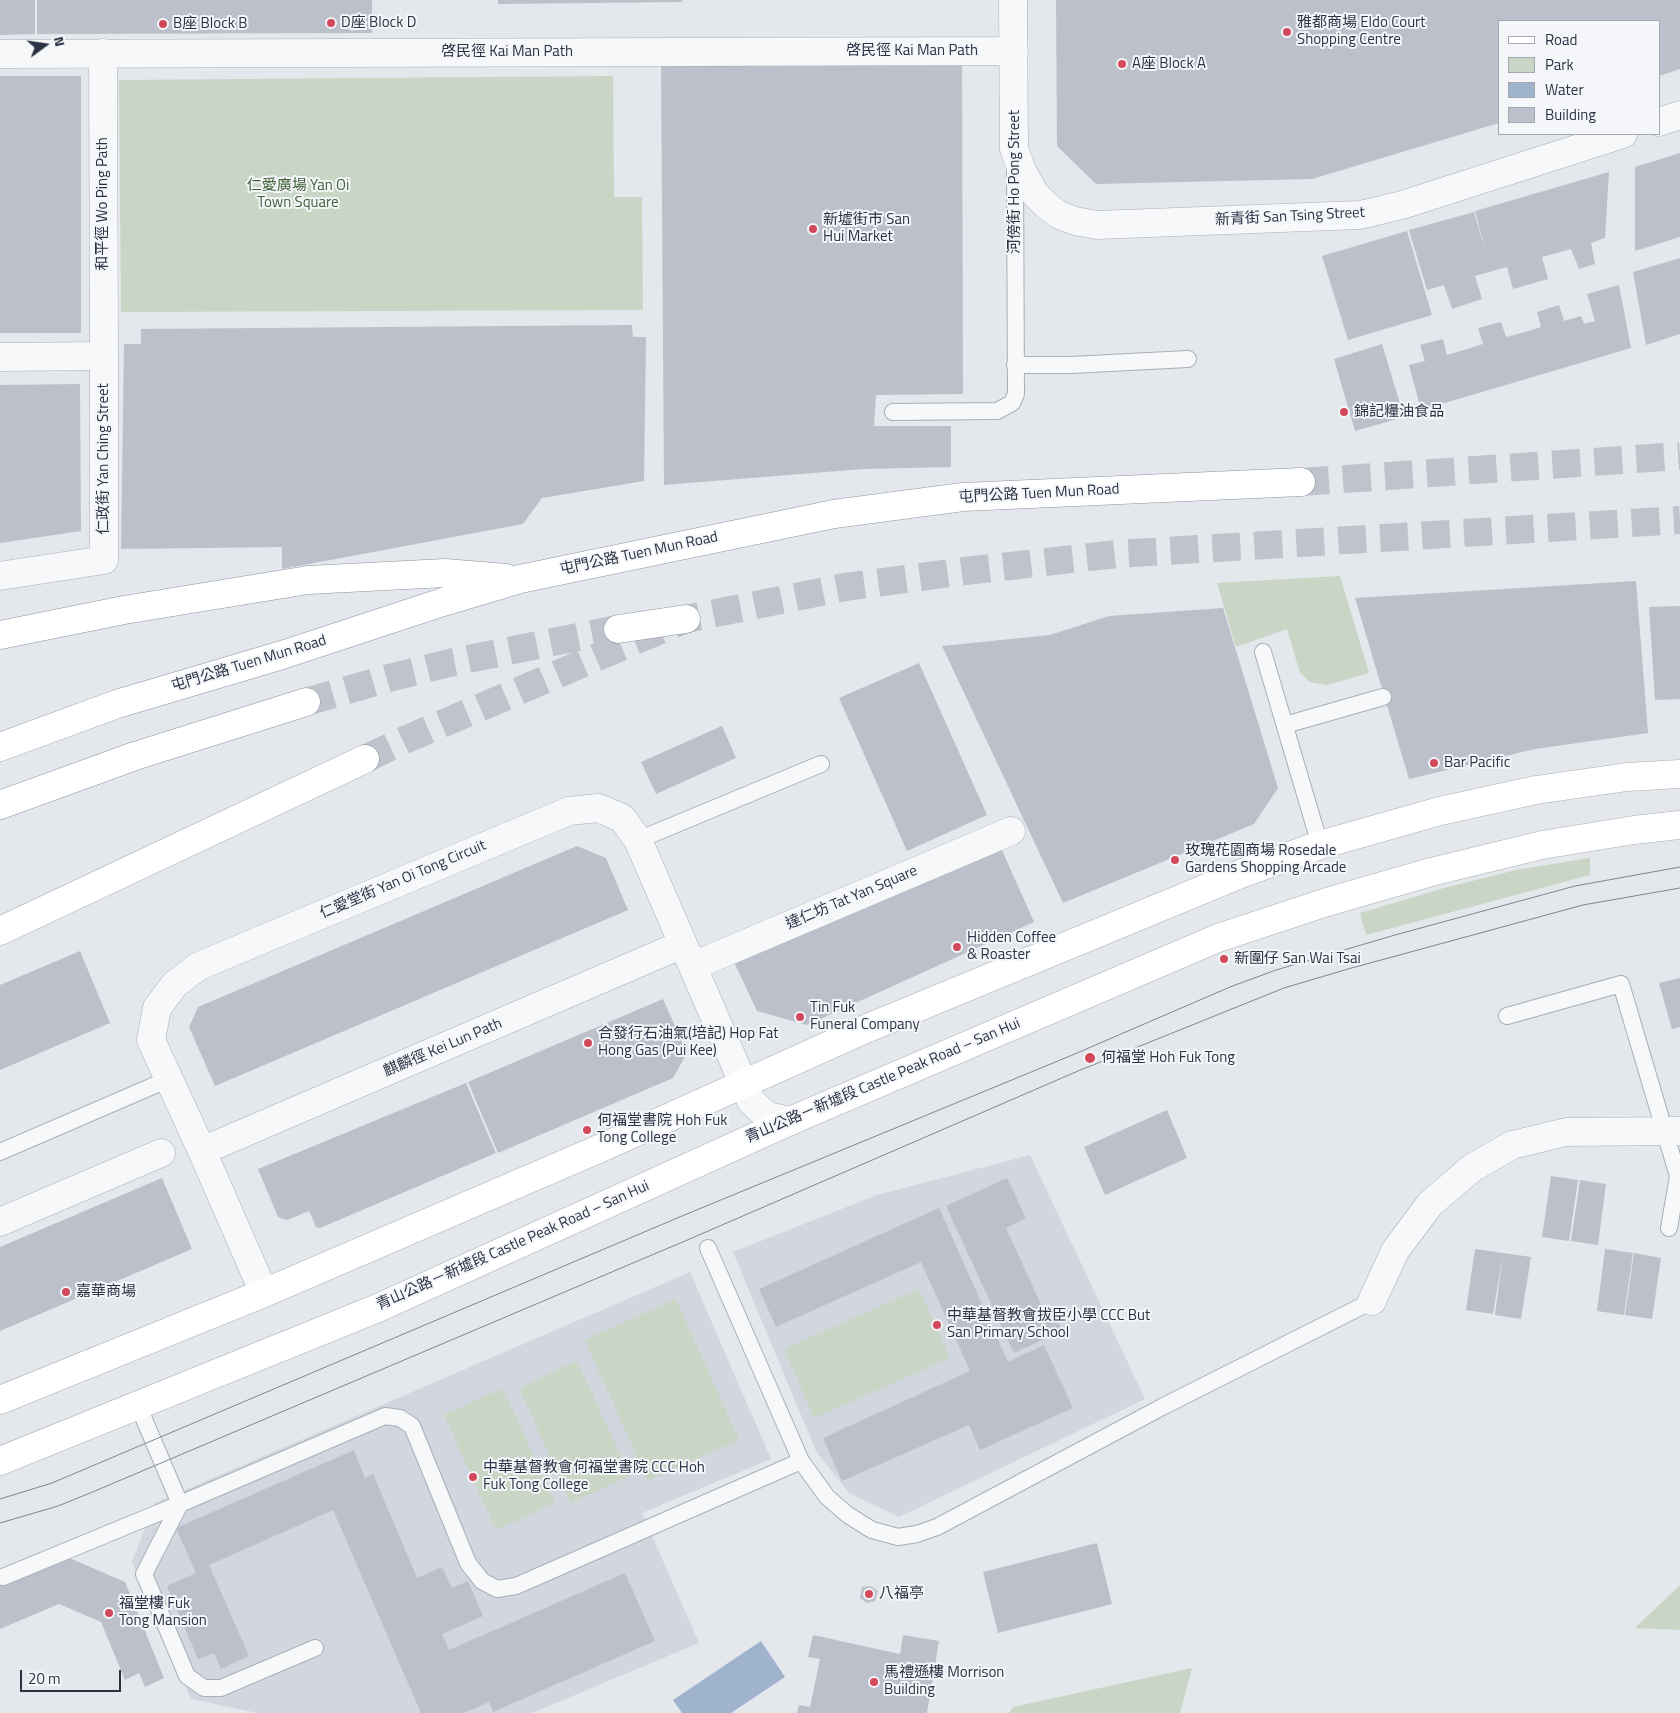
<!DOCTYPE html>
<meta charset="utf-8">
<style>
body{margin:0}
#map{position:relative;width:1680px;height:1713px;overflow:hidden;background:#e4e7ec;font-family:"Titillium Web",sans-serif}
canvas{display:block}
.legend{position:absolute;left:1498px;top:20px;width:162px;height:115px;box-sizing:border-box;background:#f4f6f9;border:1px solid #a4a8b1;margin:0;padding:6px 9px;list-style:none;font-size:15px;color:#2b3445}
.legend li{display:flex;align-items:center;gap:10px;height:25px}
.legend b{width:25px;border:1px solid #a4a8b1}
.north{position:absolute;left:20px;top:20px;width:50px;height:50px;-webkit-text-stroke:4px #f4f6f9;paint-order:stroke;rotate:76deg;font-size:14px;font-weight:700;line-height:20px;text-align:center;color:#2b3445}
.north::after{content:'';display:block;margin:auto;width:18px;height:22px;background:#2b3445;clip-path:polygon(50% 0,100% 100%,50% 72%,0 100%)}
.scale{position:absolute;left:20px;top:1670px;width:101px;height:22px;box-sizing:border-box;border:2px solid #2b3445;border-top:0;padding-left:6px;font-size:15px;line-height:18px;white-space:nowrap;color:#2b3445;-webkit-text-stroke:4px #f4f6f9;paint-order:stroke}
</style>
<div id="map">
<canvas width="1680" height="1713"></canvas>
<ul class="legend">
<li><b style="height:6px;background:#fff"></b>Road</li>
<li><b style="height:14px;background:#c9d6c5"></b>Park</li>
<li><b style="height:14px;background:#9fb4cc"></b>Water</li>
<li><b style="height:14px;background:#bbc0ca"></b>Building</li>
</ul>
<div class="north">N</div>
<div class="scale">20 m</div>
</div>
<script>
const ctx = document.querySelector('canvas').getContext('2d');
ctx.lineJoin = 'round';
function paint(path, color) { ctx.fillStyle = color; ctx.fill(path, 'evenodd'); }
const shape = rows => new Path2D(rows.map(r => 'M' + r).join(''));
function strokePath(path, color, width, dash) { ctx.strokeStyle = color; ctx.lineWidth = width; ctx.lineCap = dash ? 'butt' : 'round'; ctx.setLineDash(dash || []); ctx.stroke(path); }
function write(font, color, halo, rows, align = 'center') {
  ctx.font = font + ' "Titillium Web","Noto Sans TC",sans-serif'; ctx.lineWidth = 4; ctx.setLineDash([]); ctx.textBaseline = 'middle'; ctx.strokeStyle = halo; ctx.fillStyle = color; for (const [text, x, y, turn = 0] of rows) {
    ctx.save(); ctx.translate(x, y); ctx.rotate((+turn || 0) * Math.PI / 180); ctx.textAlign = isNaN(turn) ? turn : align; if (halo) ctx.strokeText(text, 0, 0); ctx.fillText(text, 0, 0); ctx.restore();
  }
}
paint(shape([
 [1030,1155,1145,1399,899,1517,849,1493,816,1451,733,1252,877,1195],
 [690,1272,771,1459,642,1513,699,1643,532,1713,258,1713,191,1699,132,1562,155,1503]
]), '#d2d6de');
paint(shape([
 [613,76,614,197,642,197,643,310,121,312,119,80],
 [1340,576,1369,673,1327,685,1310,682,1300,673,1287,629,1236,647,1217,583],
 [1590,858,1590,875,1366,935,1360,913,1444,888,1516,870],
 [919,1289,950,1358,814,1418,784,1349],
 [676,1299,739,1440,648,1481,585,1340],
 [577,1361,630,1476,571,1503,519,1388],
 [503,1388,555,1503,496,1530,444,1415],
 [1680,1585,1680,1630,1635,1628],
 [1192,1668,1180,1713,1009,1713,1013,1707]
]), '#c9d6c5');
paint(shape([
 [761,1641,785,1677,731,1713,682,1713,673,1700]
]), '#9fb4cc');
paint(shape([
 [0,0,35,0,35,34,0,35],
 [37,0,372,0,372,33,37,34],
 [498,0,682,0,682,2,498,4],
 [1056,0,1680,0,1680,69,1659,76,1659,21,1499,21,1499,123,1312,179,1096,184,1057,146],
 [962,64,963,394,876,395,874,426,951,426,951,467,863,469,664,485,661,65],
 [0,76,81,76,81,333,0,333],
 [1680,153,1680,237,1635,251,1635,167],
 [1609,172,1605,238,1591,243,1595,264,1579,269,1571,249,1542,257,1548,279,1513,289,1507,267,1475,276,1482,299,1452,309,1444,285,1427,290,1409,230,1474,212,1487,256,1475,211],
 [1407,231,1432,315,1348,340,1322,256],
 [1680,258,1680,334,1646,345,1633,272],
 [1619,285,1631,348,1421,410,1409,365,1425,361,1420,345,1443,339,1447,355,1467,349,1483,344,1478,328,1501,322,1506,337,1525,332,1541,327,1537,312,1559,305,1564,321,1581,316,1584,324,1595,321,1587,294],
 [632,325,633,337,646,337,644,481,542,498,523,524,282,569,282,547,121,549,124,344,141,344,141,329],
 [1382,344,1404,417,1355,431,1334,359],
 [80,384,81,531,0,543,0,385],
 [1636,581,1648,733,1535,749,1409,779,1355,598],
 [1680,606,1680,699,1655,700,1649,607],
 [1223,608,1278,788,1254,824,1063,903,942,646,1050,635,1109,616],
 [919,663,987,815,907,851,839,698],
 [722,726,736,758,656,794,641,762],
 [577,846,606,858,628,910,215,1086,189,1027,198,1007],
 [1001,848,1034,922,807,1025,757,1011,734,962],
 [1256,950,1259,960,1237,966,1234,957],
 [80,951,110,1023,0,1070,0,985],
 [1680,978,1680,1027,1672,1029,1659,983],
 [663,999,687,1053,673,1078,498,1153,468,1082],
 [466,1083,496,1153,320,1228,316,1227,309,1211,287,1220,278,1217,258,1169],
 [1167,1110,1187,1158,1105,1195,1084,1147],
 [1551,1176,1578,1180,1569,1241,1542,1237],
 [162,1178,192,1249,0,1331,0,1247],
 [1007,1178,1026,1218,1006,1228,1044,1311,1051,1307,1062,1331,1014,1353,946,1206],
 [1580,1180,1606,1184,1598,1245,1571,1241],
 [939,1208,1008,1362,1044,1345,1073,1408,980,1450,969,1425,842,1481,823,1438,970,1371,921,1262,776,1327,759,1289],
 [1475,1249,1503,1253,1493,1314,1466,1310],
 [1605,1249,1633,1253,1624,1315,1597,1311],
 [1503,1253,1531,1257,1521,1319,1495,1315],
 [1634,1253,1661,1258,1652,1319,1625,1315],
 [354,1450,365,1478,373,1474,417,1578,442,1567,452,1588,468,1581,483,1616,442,1634,449,1650,625,1573,655,1641,493,1712,489,1702,464,1713,421,1713,333,1510,209,1565,249,1656,221,1669,214,1653,198,1659,167,1586,196,1573,176,1528],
 [1097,1543,1112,1604,998,1633,983,1572],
 [67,1557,125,1582,164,1678,145,1687,139,1673,125,1680,101,1622,59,1604,0,1629,0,1584],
 [870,1586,878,1591,875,1601,867,1603,860,1598,862,1587],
 [813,1635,900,1654,903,1635,939,1641,927,1713,797,1713,799,1705,810,1707,820,1659,808,1657]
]), '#bbc0ca');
strokePath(shape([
 [1301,482,1680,456],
 [306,702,389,678,453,662,618,629],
 [365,759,407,739,686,619,845,587,965,571,1117,554,1680,520]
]), '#bfc3cb', 28, [28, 14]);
const lane = shape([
 [1015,365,1071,365,1188,359],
 [893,412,997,411,1012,403,1016,394,1015,164],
 [1263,652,1320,845],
 [1285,725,1383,697],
 [638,840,821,764],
 [1507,1016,1621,984,1678,1176,1669,1228],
 [0,1152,169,1079],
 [708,1248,801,1461,827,1497,848,1515,872,1530,898,1537,917,1534,937,1527,1162,1407,1372,1301],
 [3,1577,180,1504,138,1405],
 [315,1648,221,1688,204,1688,187,1676,144,1574,180,1504,385,1416,400,1418,412,1426,468,1563,482,1581,497,1589,516,1586,801,1461]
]);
const street = shape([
 [1013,0,1014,149,1023,173,1035,194,1047,206,1059,215,1075,221,1097,225,1360,215,1402,205,1623,134],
 [103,53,104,356],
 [0,54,1014,51],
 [1659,122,1680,115],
 [0,357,104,356,104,560,0,576],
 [693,966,1011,831],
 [202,1151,683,944],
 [0,1222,161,1153],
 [264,1293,202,1151,151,1040,157,1008,175,984,199,966,569,811,598,808,622,818,638,840,751,1101,767,1116,790,1121],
 [1372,1301,1395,1251,1430,1204,1472,1168,1512,1145,1566,1132,1680,1131]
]);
const secondary = shape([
 [0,1400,264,1293,601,1148,863,1030,1243,873,1320,845,1440,811,1536,790,1627,777,1680,774],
 [0,1461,378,1308,790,1121,1218,938,1327,902,1431,872,1542,845,1634,830,1680,825]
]);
const highway = shape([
 [618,629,686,619],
 [0,635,124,610,308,580,445,573,506,578],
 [0,747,117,704,282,655,443,602,520,579,834,514,963,497,1301,482],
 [0,805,135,756,306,702],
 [0,931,365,759]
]);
strokePath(lane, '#a9aeb7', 18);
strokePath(street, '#a9aeb7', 29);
strokePath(secondary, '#a9aeb7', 29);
strokePath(highway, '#8b94a3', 29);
strokePath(lane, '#f7f8fa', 16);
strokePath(street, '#f7f8fa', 28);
strokePath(secondary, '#fff', 28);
strokePath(highway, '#fff', 28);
strokePath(shape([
 [0,1499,52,1483,682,1216,1070,1056,1230,987,1276,970,1395,935,1575,886,1680,867],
 [0,1523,58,1506,95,1491,692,1238,1078,1071,1284,988,1348,969,1583,905,1680,888]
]), '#7d8696', 1);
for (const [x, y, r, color] of [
 [331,23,5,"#d1495b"],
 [163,24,5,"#d1495b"],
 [1287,32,5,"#d1495b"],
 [1122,64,5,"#d1495b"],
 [813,229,5,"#d1495b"],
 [1344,412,5,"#d1495b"],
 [1434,763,5,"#d1495b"],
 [1175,860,5,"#d1495b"],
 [957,947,5,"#d1495b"],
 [1224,959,5,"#d1495b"],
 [800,1017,5,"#d1495b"],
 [588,1043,5,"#d1495b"],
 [1090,1058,6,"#d1495b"],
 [587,1130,5,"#d1495b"],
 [66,1292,5,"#d1495b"],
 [937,1325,5,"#d1495b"],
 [473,1477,5,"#d1495b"],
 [869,1594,5,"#d1495b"],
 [109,1613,5,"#d1495b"],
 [874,1682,5,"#d1495b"]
]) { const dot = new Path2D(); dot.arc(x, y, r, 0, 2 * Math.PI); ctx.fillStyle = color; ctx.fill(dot); strokePath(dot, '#f4f6f9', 2); }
write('15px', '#2b3445', '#f4f6f9', [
 ["D座 Block D",341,23],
 ["雅都商場 Eldo Court",1297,23],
 ["Shopping Centre",1297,40],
 ["B座 Block B",173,24],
 ["A座 Block A",1132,64],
 ["新墟街市 San",823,220],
 ["Hui Market",823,237],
 ["錦記糧油食品",1354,412],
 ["Bar Pacific",1444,763],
 ["玫瑰花園商場 Rosedale",1185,851],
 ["Gardens Shopping Arcade",1185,868],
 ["Hidden Coffee",967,938],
 ["& Roaster",967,955],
 ["新圍仔 San Wai Tsai",1234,959],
 ["Tin Fuk",810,1008],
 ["Funeral Company",810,1025],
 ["合發行石油氣(培記) Hop Fat",598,1034],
 ["Hong Gas (Pui Kee)",598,1051],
 ["何福堂 Hoh Fuk Tong",1101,1058],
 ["何福堂書院 Hoh Fuk",597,1121],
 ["Tong College",597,1138],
 ["嘉華商場",76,1292],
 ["中華基督教會拔臣小學 CCC But",947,1316],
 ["San Primary School",947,1333],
 ["中華基督教會何福堂書院 CCC Hoh",483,1468],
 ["Fuk Tong College",483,1485],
 ["八福亭",879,1594],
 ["福堂樓 Fuk",119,1604],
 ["Tong Mansion",119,1621],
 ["馬禮遜樓 Morrison",884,1673],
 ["Building",884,1690]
], 'left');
write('15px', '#2b3445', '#f4f6f9', [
 ["啓民徑 Kai Man Path",912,51],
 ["啓民徑 Kai Man Path",507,52],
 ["河傍街 Ho Pong Street",1015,182,-90],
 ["和平徑 Wo Ping Path",103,204,-90],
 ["新青街 San Tsing Street",1290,217,-3],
 ["仁政街 Yan Ching Street",104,459,-90],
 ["屯門公路 Tuen Mun Road",1039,494,-3],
 ["屯門公路 Tuen Mun Road",639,554,-12],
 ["屯門公路 Tuen Mun Road",249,664,-17],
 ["仁愛堂街 Yan Oi Tong Circuit",403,880,-23],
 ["達仁坊 Tat Yan Square",852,898,-23],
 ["麒麟徑 Kei Lun Path",443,1048,-23],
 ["青山公路－新墟段 Castle Peak Road – San Hui",883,1081,-23],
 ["青山公路－新墟段 Castle Peak Road – San Hui",513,1246,-24]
]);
write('15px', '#3f6138', '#f4f6f9', [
 ["仁愛廣場 Yan Oi",298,186],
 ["Town Square",298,203]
]);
</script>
